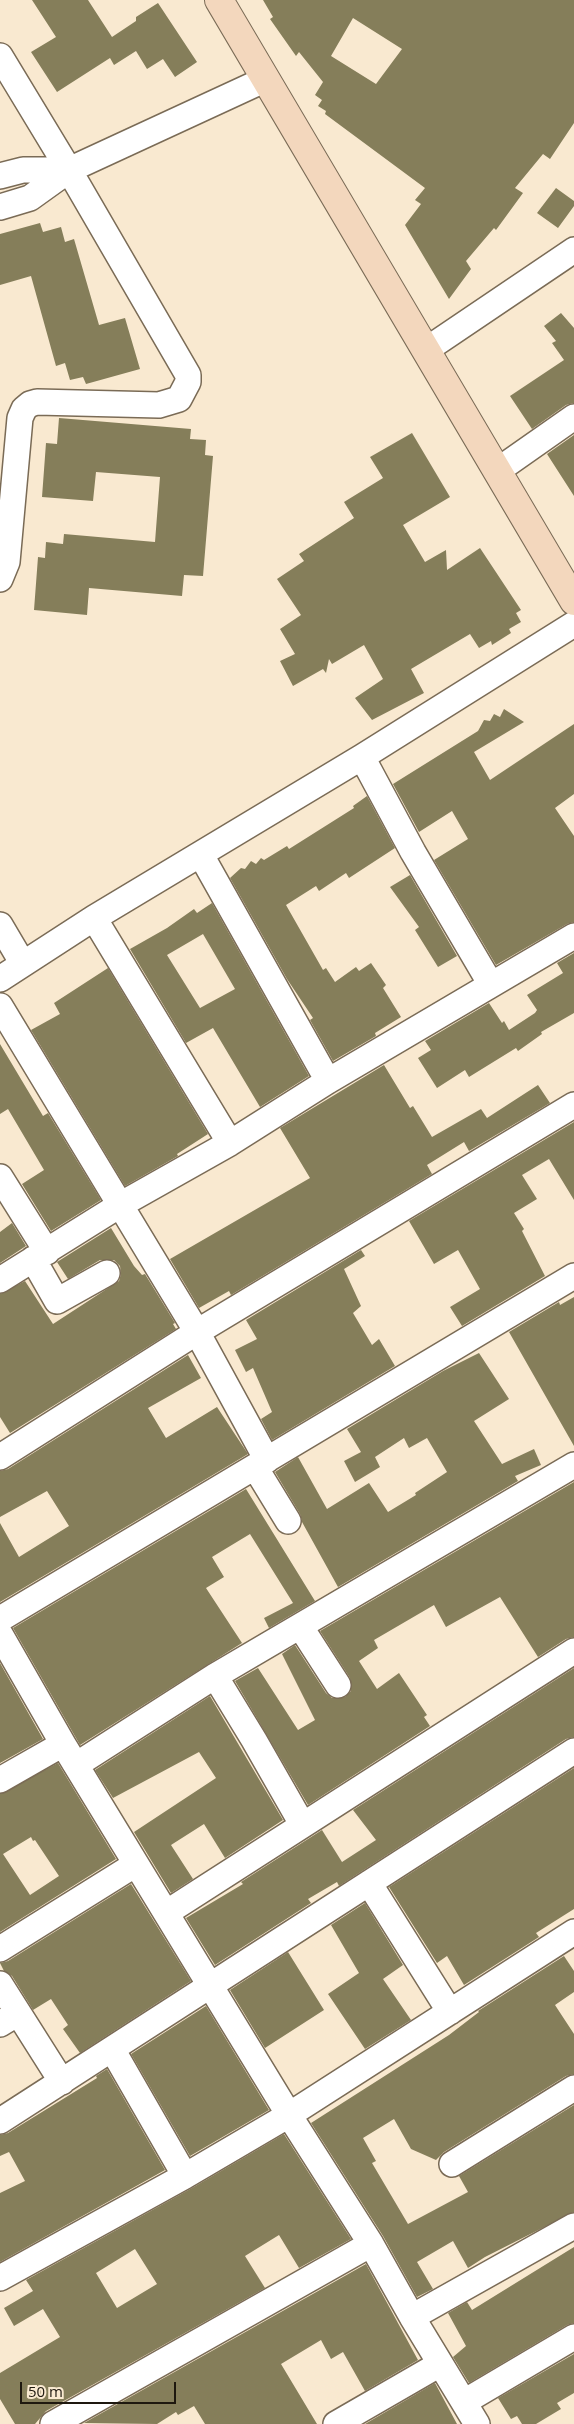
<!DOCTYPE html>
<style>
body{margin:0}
#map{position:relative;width:574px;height:2424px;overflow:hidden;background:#f9e9d0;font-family:"Open Sans",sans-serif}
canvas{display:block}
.scale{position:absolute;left:20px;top:2382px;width:156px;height:22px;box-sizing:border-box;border:2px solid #1e180f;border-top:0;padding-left:6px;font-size:15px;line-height:18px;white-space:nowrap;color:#1e180f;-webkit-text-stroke:4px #f9e9d0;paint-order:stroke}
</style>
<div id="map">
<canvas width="574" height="2424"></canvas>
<div class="scale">50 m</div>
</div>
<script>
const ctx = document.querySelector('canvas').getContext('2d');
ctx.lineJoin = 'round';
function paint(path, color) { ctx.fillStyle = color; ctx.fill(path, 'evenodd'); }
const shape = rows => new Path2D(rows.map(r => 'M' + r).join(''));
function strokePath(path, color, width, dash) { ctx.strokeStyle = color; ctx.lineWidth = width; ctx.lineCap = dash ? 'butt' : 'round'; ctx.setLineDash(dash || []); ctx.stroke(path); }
paint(shape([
 [32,0,88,0,112,37,136,21,136,17,158,3,197,62,175,77,163,59,147,69,136,51,114,65,110,58,57,92,31,52,56,37],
 [263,0,574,0,574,123,550,159,543,154,515,188,523,193,496,230,494,228,466,261,471,269,449,299,405,225,421,204,415,200,425,188,325,114,326,111,318,106,322,100,315,95,323,82,299,52,296,56,270,19,273,17],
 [353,18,402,49,376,84,331,56],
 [556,188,574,201,574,206,558,228,537,213],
 [40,223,43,232,61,227,65,242,74,239,99,325,125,318,140,369,86,384,83,377,70,380,65,363,56,366,31,276,0,285,0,234],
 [561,313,574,328,574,403,566,405,532,429,510,396,564,360,552,343,556,341,544,326],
 [59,418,191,429,190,439,206,440,205,455,213,456,203,576,184,575,182,596,89,588,87,615,34,610,38,557,45,558,46,542,63,544,64,534,155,542,160,477,96,472,93,501,42,497,46,443,57,444],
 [412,433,450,497,403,525,425,562,446,550,447,570,480,548,521,610,516,613,521,622,509,629,511,633,492,645,491,641,479,648,470,634,411,669,424,693,372,720,355,698,383,679,364,645,332,664,329,659,326,673,323,669,293,686,280,661,295,654,280,629,301,615,277,579,304,561,299,554,354,518,344,502,383,478,370,457],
 [574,435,574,496,547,454],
 [504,709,524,722,474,752,490,780,574,724,574,794,555,808,574,836,574,922,567,924,496,965,434,860,468,839,452,811,419,832,393,784,478,731,484,720,490,721,494,714,500,717],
 [367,796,395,848,349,878,346,873,319,891,316,886,286,905,323,970,326,968,335,982,356,967,359,971,371,963,386,985,383,988,401,1017,375,1033,376,1036,333,1061,310,1020,313,1018,287,979,230,878,241,868,245,869,251,861,256,864,261,858,264,860,287,846,289,849,354,808,353,806],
 [410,875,457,956,438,967,415,930,419,927,390,887],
 [212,903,309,1076,260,1107,213,1028,186,1043,130,949,167,928,194,909,197,913],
 [203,934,235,989,200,1008,167,955],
 [574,953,574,1013,541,1032,542,1034,518,1051,516,1048,469,1077,465,1070,437,1088,418,1058,431,1050,425,1041,489,1003,502,1023,504,1021,509,1030,535,1013,537,1010,527,995,563,973,557,963],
 [108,968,208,1134,177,1154,178,1156,125,1186,31,1030,60,1014,54,1003],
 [0,1044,43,1116,48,1113,101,1200,51,1231,22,1184,44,1170,8,1109,0,1114],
 [384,1065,410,1108,413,1106,432,1137,481,1109,487,1118,538,1085,550,1103,469,1151,464,1142,427,1165,432,1174,231,1295,229,1291,199,1308,170,1259,310,1178,280,1128],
 [574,1122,574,1200,549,1159,522,1175,537,1199,514,1213,524,1229,522,1231,545,1276,462,1326,450,1307,480,1289,458,1250,434,1264,409,1221],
 [12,1223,26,1246,0,1263,0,1232],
 [111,1228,134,1266,142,1275,145,1274,175,1323,173,1324,176,1329,10,1433,0,1417,0,1294,25,1281,53,1324,119,1281,121,1274,120,1266,114,1260,100,1260,68,1279,57,1262],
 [361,1250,365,1256,344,1269,361,1306,353,1313,372,1345,379,1339,395,1366,272,1440,261,1419,272,1412,253,1368,246,1372,235,1350,257,1339,246,1320],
 [574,1297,574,1446,509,1332,559,1302,560,1305],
 [479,1353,509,1399,474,1421,502,1464,534,1449,541,1465,515,1476,518,1481,338,1587,302,1522,300,1514,275,1472,298,1457,327,1509,369,1483,388,1512,416,1495,415,1493,447,1472,427,1438,409,1448,404,1438,375,1457,380,1467,355,1482,344,1461,361,1452,347,1429,443,1371],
 [188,1355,201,1378,148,1408,166,1438,217,1407,248,1454,0,1602,0,1523,19,1557,69,1526,47,1491,0,1517,0,1471,8,1469],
 [574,1482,574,1637,566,1639,538,1657,500,1597,446,1627,434,1605,374,1640,378,1648,359,1661,377,1689,399,1673,427,1715,424,1717,430,1726,308,1805,235,1681,258,1668,298,1730,315,1720,282,1654,295,1645,326,1693,332,1698,345,1697,351,1691,350,1678,320,1631],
 [246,1489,315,1601,269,1628,264,1618,293,1603,250,1534,212,1557,224,1577,206,1588,242,1643,80,1745,13,1628],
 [0,1663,43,1739,0,1763],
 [574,1668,574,1737,566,1739,339,1886,337,1882,308,1899,311,1903,215,1965,186,1918,243,1884,241,1882,322,1830,342,1862,376,1840,353,1810],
 [210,1696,283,1820,225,1858,204,1824,171,1845,193,1879,171,1893,134,1832,216,1778,199,1752,113,1798,95,1770],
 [58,1763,116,1859,0,1932,0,1794],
 [31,1837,33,1841,35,1840,59,1876,30,1895,3,1854],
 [574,1768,574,1909,536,1933,539,1937,464,1985,447,1956,437,1963,389,1887],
 [131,1884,191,1981,80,2053,63,2029,68,2025,51,1999,33,2010,12,1976,4,1971,0,1963,8,1961],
 [365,1903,403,1965,383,1979,411,2020,365,2049,328,1994,359,1973,331,1925],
 [288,1952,324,2010,265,2048,230,1990],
 [564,1956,574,1971,574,1992,555,2005,574,2034,574,2074,566,2076,444,2152,436,2160,411,2149,394,2119,363,2138,376,2161,372,2163,408,2224,468,2192,459,2176,574,2105,574,2212,485,2257,468,2268,453,2241,417,2262,433,2289,417,2297,383,2236,311,2123,449,2035,479,2012,478,2011],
 [206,2006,269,2110,190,2156,131,2054],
 [107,2069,165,2170,0,2262,0,2193,25,2181,9,2152,0,2156,0,2135,8,2133,97,2078,96,2076],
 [284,2134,351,2239,299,2268,279,2235,245,2256,265,2288,46,2411,35,2424,15,2424,0,2399,0,2373,60,2337,43,2309,14,2326,4,2308,33,2291,26,2280,192,2188],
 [135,2249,157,2284,117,2308,96,2273],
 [574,2247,574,2323,567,2325,469,2383,453,2357,466,2346,448,2313,467,2302,472,2310],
 [366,2264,418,2360,365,2391,343,2352,331,2359,321,2340,281,2364,317,2424,205,2424,194,2406,178,2415,176,2412,157,2424,84,2423],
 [574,2354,574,2393,557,2403,561,2409,536,2424,522,2424,517,2416,511,2419,498,2398],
 [435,2383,457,2424,365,2424]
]), '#857e5a');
const street = shape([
 [0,56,69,170,188,375,188,382,179,399,159,405,37,402,30,404,24,409,20,418,7,562,0,579],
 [0,176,23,170,69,170],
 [0,207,30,198,69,170,266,79],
 [426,350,574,250],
 [497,471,574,417],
 [362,757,413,852,490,983],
 [201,855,328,1081],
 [94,918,230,1143],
 [0,925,23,964],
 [0,979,94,918,362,757,574,624],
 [0,1006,197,1332,267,1460],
 [0,1177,47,1252],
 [33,1259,57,1301,107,1273],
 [0,1280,120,1205,230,1143,328,1081,574,936],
 [0,1457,197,1332,574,1105],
 [255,1467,288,1521],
 [0,1619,574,1276],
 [300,1626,338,1685],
 [0,1634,63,1744,289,2115,371,2244,412,2317,477,2424],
 [215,1676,254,1740,302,1824],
 [76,1765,215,1676,574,1465],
 [0,1780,63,1744],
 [369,1883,450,2012],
 [166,1913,574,1651],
 [0,1949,136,1864],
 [0,1984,62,2082],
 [0,2024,18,2013],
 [112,2049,185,2176],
 [0,2121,574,1751],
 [452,2164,574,2088],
 [0,2278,185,2176,289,2115,574,1932],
 [412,2317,574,2226],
 [464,2402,574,2337],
 [53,2424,371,2244],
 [336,2424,440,2364]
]);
const secondary = shape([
 [219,0,574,601]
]);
strokePath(street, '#7a6b56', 28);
strokePath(secondary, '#7a6b56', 30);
strokePath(street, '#fff', 25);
strokePath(secondary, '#f3d7bd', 28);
</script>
